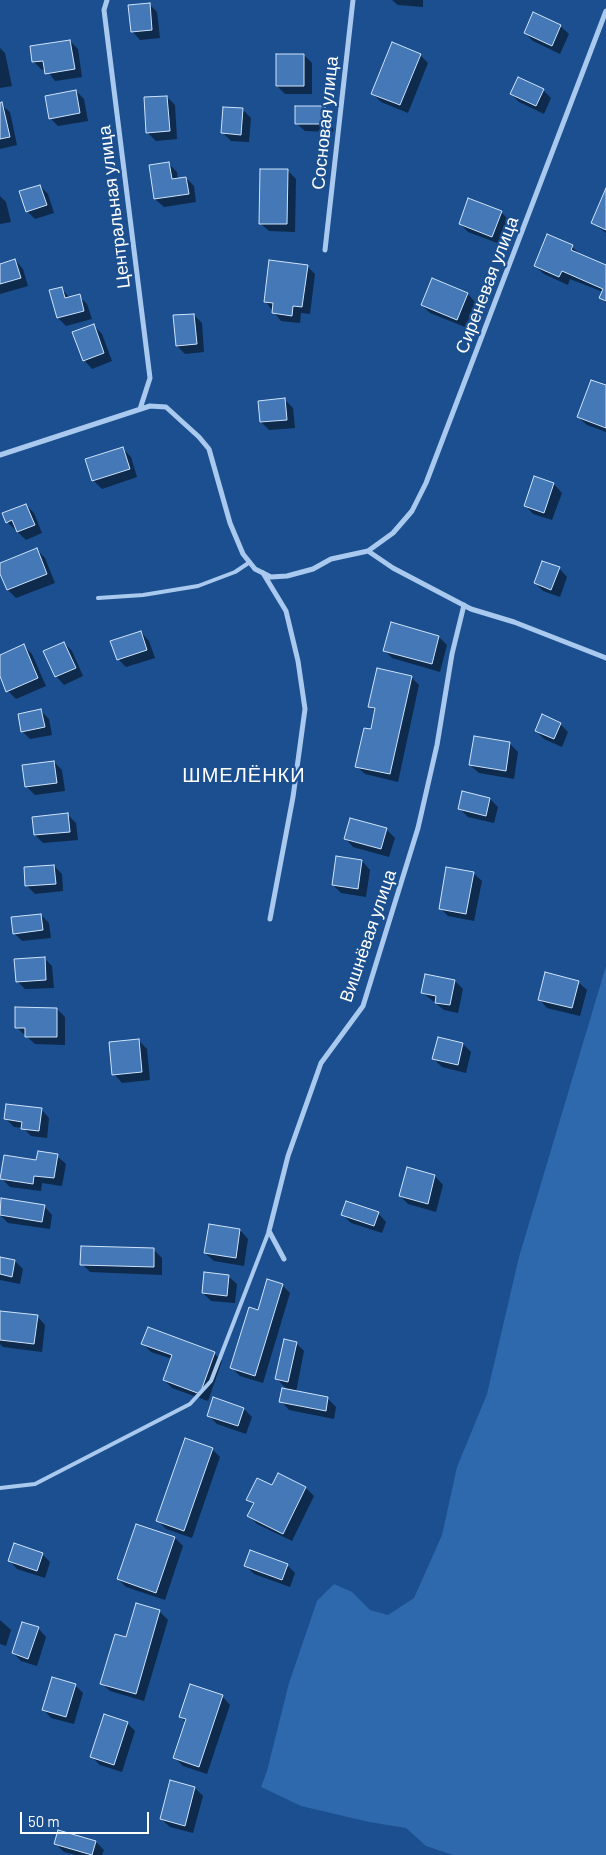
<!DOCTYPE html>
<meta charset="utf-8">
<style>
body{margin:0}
#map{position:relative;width:606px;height:1855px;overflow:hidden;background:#1b4f8f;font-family:Barlow,sans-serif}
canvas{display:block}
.scale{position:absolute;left:20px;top:1812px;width:129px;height:22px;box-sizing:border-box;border:2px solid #fff;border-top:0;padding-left:6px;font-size:15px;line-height:18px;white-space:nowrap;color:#fff;-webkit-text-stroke:4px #1b4f8f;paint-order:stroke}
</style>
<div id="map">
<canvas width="606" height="1855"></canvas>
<div class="scale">50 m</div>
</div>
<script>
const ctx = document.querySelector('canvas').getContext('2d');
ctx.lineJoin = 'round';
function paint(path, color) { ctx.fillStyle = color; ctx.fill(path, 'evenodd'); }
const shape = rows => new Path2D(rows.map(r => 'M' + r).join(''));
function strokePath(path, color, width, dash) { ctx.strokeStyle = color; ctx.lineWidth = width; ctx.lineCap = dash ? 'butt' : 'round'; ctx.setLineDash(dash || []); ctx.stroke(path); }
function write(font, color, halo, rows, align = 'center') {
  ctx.font = font + ' Barlow,sans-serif'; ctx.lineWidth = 4.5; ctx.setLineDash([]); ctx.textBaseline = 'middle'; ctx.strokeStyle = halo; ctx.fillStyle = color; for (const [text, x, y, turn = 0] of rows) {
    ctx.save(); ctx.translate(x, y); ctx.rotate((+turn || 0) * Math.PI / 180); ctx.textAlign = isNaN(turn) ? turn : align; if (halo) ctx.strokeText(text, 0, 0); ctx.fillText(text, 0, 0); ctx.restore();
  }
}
paint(shape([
 [606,966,606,1855,453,1855,426,1846,406,1828,369,1822,301,1806,261,1787,267,1771,289,1683,317,1601,334,1584,352,1592,370,1610,388,1615,414,1598,442,1535,457,1467,487,1394,519,1257]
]), '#2e69ad');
paint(shape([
 [392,0,423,0,423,7,398,5],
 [149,4,157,12,160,38,140,40,132,31],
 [534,14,560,26,569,34,560,54,533,41,525,33],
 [70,41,78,49,82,77,55,81,46,69,42,70,34,62,31,47],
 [0,48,5,53,12,86,0,88],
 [304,55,312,63,312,94,285,94,277,86],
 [420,55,428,63,408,113,381,102,373,94],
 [543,90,551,98,544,114,519,102,511,94],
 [76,91,84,99,88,121,58,126,50,118],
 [167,97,175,105,177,139,156,141,147,132],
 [0,104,10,112,17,145,0,149],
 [325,108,333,116,333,132,305,131,296,123],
 [243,110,251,118,249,142,231,141,223,133],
 [169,164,177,172,178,179,186,178,194,186,196,202,164,207,155,199],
 [288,171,296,179,295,232,269,231,260,223],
 [40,186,48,194,54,213,35,219,27,211],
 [606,191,606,233,593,223],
 [0,196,6,202,11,222,0,224],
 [501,212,509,220,500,244,468,232,460,224],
 [548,236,572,247,581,255,606,266,606,303,601,298,603,292,570,279,568,285,544,274,535,266],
 [15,260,23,269,28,286,0,294,0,265],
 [307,266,315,274,310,314,301,313,300,323,281,321,265,301],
 [432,280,468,294,476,303,465,327,430,313,422,305],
 [61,288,70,298,79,296,87,304,92,319,66,326,58,318,51,291],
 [194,315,202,323,204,352,185,354,177,346],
 [94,326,102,334,112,361,92,369,84,360],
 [606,386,606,432,587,425,578,417],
 [285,400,293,408,295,428,269,430,261,422],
 [123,449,131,457,137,477,102,489,93,480],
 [535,478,554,484,562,493,552,520,533,514,525,505],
 [26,505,34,513,42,533,26,540,7,522,4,514],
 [37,550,45,558,55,583,16,598,8,590,0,564],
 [559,568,567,577,560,597,543,591,535,583],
 [141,632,149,641,155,658,126,667,118,659],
 [439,637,447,645,440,672,392,658,384,650],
 [64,643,72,651,83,676,64,685,56,676],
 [24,646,32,654,46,686,16,699,8,691,0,673,0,656],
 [411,677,419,685,398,782,365,774,356,766,372,731,376,712,370,706],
 [41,711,49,719,52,735,30,739,22,731],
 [560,724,568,732,562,747,544,739,536,731],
 [510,744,518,752,514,779,479,773,470,765],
 [54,762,62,770,65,791,35,795,26,786],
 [490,799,498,807,494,823,468,817,460,809],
 [68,815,76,823,78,840,43,843,35,835],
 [386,829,395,838,389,857,353,847,345,838],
 [362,861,370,870,366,897,341,893,333,885],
 [54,866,62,874,63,891,35,894,27,886],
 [473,873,482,881,474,921,448,916,440,908],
 [41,915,49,923,51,938,22,941,14,933],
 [44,958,52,966,54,988,25,989,17,981],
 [455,981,463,989,458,1013,444,1010,423,993],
 [578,982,587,990,580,1016,547,1008,539,999],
 [57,1009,65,1017,65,1045,35,1044,16,1027],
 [139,1041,147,1049,150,1080,122,1083,114,1074],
 [463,1044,471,1052,466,1073,442,1067,433,1058],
 [41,1109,49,1118,47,1138,31,1136,23,1128,14,1127,6,1119],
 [57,1156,66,1164,62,1186,42,1183,41,1191,10,1187,2,1179,37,1162],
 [408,1169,435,1176,443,1185,436,1212,408,1204,400,1196],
 [2,1200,44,1206,52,1215,50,1229,8,1223,0,1215],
 [378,1213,386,1222,382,1233,351,1223,343,1215],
 [240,1230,248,1239,244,1266,214,1261,205,1253],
 [154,1250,162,1258,162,1275,90,1272,82,1264],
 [0,1258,15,1261,23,1269,20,1284,0,1280],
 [228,1276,237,1284,235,1303,211,1301,203,1293],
 [282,1285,290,1293,263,1383,240,1376,232,1368,259,1311],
 [0,1312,37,1316,45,1325,42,1352,3,1347,0,1344],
 [296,1343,304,1351,296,1392,328,1399,336,1407,334,1419,289,1410,281,1401,288,1390,277,1379],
 [143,1344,214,1353,222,1361,208,1401,172,1388,164,1380,172,1359,151,1352],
 [244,1409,252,1417,246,1434,217,1424,208,1415],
 [212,1449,220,1457,192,1538,166,1529,158,1521],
 [272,1487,306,1488,314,1496,292,1541,257,1524,249,1516,254,1505,248,1499],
 [137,1525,175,1538,183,1546,165,1600,126,1587,118,1579],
 [42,1554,50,1562,45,1578,17,1569,9,1560],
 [287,1565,295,1573,290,1587,254,1574,246,1566],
 [159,1611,168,1620,144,1701,110,1691,101,1683,127,1638],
 [0,1620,11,1630,6,1646,0,1644],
 [38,1628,46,1637,37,1666,21,1661,13,1653],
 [75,1685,83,1693,74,1724,51,1718,43,1709],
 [222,1696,230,1705,207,1774,183,1766,175,1758,186,1723,180,1716],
 [127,1723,135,1731,122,1772,100,1765,92,1757],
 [195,1788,203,1796,193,1833,170,1827,161,1819],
 [96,1842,104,1850,102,1855,76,1855,64,1852,55,1843]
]), '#0007');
const building = shape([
 [150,3,152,30,131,32,128,5,150,3],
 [533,12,561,25,552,46,524,33,533,12],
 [70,40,75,69,45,74,43,61,32,62,30,46,70,40],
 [392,42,421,54,400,105,371,94,392,42],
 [276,54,304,54,304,86,276,86,276,54],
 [518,77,544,89,536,106,510,94,518,77],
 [76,90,80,113,49,119,45,96,76,90],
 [167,96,170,131,146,133,144,97,167,96],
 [2,102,10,137,0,139,0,103,2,102],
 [295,106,325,106,325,124,295,124,295,106],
 [223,107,243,108,241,135,221,133,223,107],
 [169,162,172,179,186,177,189,194,154,199,149,165,169,162],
 [260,169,288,169,287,224,259,224,260,169],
 [40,185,47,205,26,212,19,191,40,185],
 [606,188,606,230,591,223,606,188],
 [468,198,502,211,492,237,459,224,468,198],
 [547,234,573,245,571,250,606,265,606,301,599,298,603,289,562,271,559,277,534,266,547,234],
 [15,259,21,278,0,284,0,264,15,259],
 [269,260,308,265,302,307,293,306,292,316,272,313,273,303,264,302,269,260],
 [432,278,468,293,457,320,421,305,432,278],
 [62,287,65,298,80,294,84,311,57,318,49,290,62,287],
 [194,314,197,344,176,346,173,315,194,314],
 [94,324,104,353,83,361,72,332,94,324],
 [591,380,606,385,606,428,577,417,591,380],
 [285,398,287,420,260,422,258,401,285,398],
 [123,447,130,469,92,481,85,459,123,447],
 [534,476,554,483,544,513,524,506,534,476],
 [26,504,35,525,17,532,12,520,6,523,2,513,26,504],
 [37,548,47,574,7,590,0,574,0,563,37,548],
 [542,561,560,567,551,590,534,583,542,561],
 [391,622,439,636,432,664,383,651,391,622],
 [141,631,147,650,117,660,110,641,141,631],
 [64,642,76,668,55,677,43,651,64,642],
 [24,644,38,678,6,692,0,676,0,655,24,644],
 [377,668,412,676,390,774,355,767,364,728,371,729,375,708,368,707,377,668],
 [41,709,45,727,21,732,18,714,41,709],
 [542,714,561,723,554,739,535,731,542,714],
 [474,736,510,742,506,771,469,765,474,736],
 [54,761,57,783,25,787,22,765,54,761],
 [462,791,490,798,486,816,458,809,462,791],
 [68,813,70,832,34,835,32,817,68,813],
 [350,818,387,828,381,849,344,839,350,818],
 [336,856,362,860,358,889,332,885,336,856],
 [54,865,56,884,25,886,24,867,54,865],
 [446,867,474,872,466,914,439,909,446,867],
 [41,914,43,930,13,934,11,917,41,914],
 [45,957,46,980,16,982,14,959,45,957],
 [545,972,579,981,572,1008,538,1000,545,972],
 [425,974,455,980,450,1005,435,1003,436,996,421,993,425,974],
 [15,1007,57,1008,57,1037,25,1037,25,1028,15,1028,15,1007],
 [438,1037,463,1043,458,1065,432,1059,438,1037],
 [139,1039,142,1072,112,1075,109,1042,139,1039],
 [6,1104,42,1108,39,1131,21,1129,22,1122,4,1119,6,1104],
 [38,1151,58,1154,54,1178,34,1176,33,1184,0,1179,4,1155,36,1160,38,1151],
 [407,1167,435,1175,428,1204,399,1196,407,1167],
 [1,1198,45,1205,42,1222,0,1215,1,1198],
 [346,1201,379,1212,374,1226,341,1215,346,1201],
 [209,1224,240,1229,236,1258,204,1253,209,1224],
 [81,1246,154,1248,154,1267,80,1265,81,1246],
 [0,1257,15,1260,12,1277,0,1274,0,1257],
 [204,1272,229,1275,227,1296,202,1293,204,1272],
 [267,1279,283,1284,255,1376,230,1368,249,1307,258,1310,267,1279],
 [0,1311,38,1315,34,1344,0,1340,0,1311],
 [148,1327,215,1352,200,1394,163,1380,172,1355,141,1344,148,1327],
 [284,1339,297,1342,288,1382,275,1379,284,1339],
 [282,1388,328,1397,326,1411,279,1402,282,1388],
 [213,1397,244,1408,238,1426,207,1416,213,1397],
 [185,1438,213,1448,184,1531,156,1521,185,1438],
 [278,1473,306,1487,283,1534,247,1516,254,1503,246,1500,257,1478,272,1485,278,1473],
 [136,1524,175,1537,156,1593,117,1579,136,1524],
 [14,1543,43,1553,37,1571,8,1561,14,1543],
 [250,1550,288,1564,282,1580,244,1566,250,1550],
 [136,1603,160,1610,136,1694,100,1684,115,1634,126,1637,136,1603],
 [22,1622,39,1627,28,1659,12,1653,22,1622],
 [52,1677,76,1684,66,1717,42,1710,52,1677],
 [190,1684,223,1695,199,1767,173,1758,186,1719,179,1717,190,1684],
 [104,1714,128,1722,114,1765,90,1757,104,1714],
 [170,1780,195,1787,185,1826,160,1819,170,1780],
 [58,1830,96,1841,92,1855,54,1844,58,1830]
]);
paint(building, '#4478b7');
strokePath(building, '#cfe3fa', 1);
strokePath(shape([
 [98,598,143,595,198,586,235,572,250,562],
 [0,1488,35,1484,190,1404,211,1381,269,1231]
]), '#a9c9ee', 4);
strokePath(shape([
 [107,0,104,10,150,378,140,409],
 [325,250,353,0],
 [0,455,150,406,166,407,199,437,209,449,230,523,243,554,255,569,271,577,287,576,313,569,331,559,368,551,393,533,412,511,426,483,606,11],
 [368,551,393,568,471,609,514,622,606,658],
 [263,573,286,611,298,661,305,709,293,797,270,919],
 [284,1259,269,1231,288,1156,321,1063,363,1006,418,828,437,745,452,654,464,605]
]), '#a9c9ee', 5);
write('18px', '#fff', '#1b4f8f', [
 ["Сосновая улица",325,123,-84],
 ["Центральная улица",114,207,-97],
 ["Сиреневая улица",487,285,-69],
 ["Вишнёвая улица",368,936,-71]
]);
ctx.letterSpacing = '1px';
write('20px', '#fff', '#1b4f8f', [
 ["ШМЕЛЁНКИ",244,775]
]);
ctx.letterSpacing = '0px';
</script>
